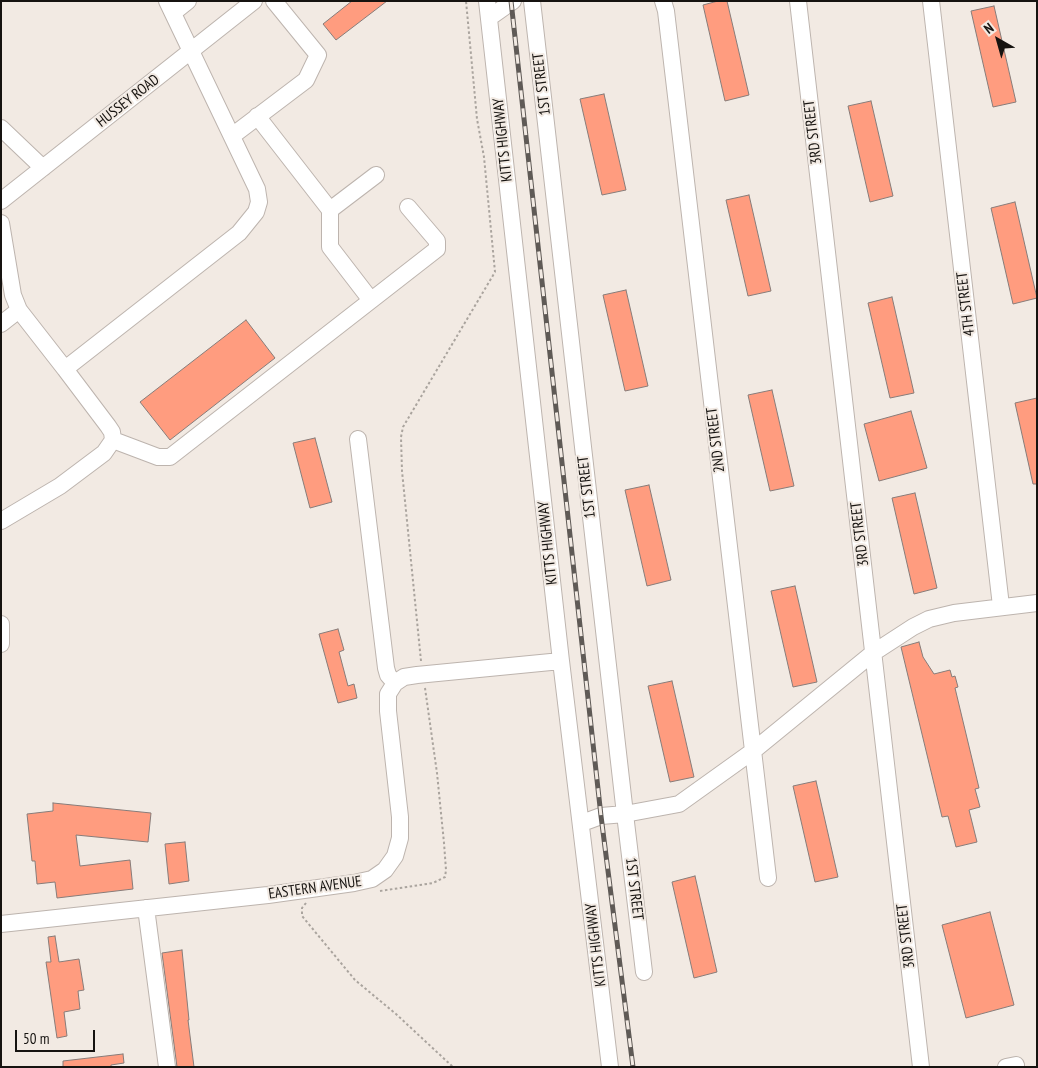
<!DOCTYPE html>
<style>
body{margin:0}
#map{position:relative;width:1038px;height:1068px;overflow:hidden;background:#f2eae3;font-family:"PT Sans Narrow",sans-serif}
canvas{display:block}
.frame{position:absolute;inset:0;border:2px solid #161310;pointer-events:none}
.north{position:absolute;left:973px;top:15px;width:50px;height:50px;-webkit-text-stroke:4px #f2eae3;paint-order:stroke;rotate:322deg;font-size:14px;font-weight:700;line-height:20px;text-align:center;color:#161310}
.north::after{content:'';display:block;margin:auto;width:18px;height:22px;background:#161310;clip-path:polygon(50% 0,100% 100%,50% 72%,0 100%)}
.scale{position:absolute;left:15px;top:1030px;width:80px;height:22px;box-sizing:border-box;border:2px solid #161310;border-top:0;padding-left:6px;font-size:15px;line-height:18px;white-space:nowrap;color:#161310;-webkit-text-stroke:4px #f2eae3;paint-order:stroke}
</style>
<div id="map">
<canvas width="1038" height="1068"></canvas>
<div class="frame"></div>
<div class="north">N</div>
<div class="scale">50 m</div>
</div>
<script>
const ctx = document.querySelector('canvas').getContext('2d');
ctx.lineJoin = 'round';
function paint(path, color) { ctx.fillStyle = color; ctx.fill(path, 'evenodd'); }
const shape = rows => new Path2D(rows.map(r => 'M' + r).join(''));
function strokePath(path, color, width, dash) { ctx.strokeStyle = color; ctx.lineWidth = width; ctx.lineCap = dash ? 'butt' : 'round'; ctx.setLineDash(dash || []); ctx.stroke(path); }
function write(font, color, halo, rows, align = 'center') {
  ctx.font = font + ' "PT Sans Narrow",sans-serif'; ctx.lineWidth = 4; ctx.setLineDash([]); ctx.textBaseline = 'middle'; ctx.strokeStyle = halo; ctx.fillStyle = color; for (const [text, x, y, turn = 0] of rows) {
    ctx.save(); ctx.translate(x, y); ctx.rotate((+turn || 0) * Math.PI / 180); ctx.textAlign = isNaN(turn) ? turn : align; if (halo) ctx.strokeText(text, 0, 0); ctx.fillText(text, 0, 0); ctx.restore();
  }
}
const building = shape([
 [352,1,387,1,336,40,323,24,352,1],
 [718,1,727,1,749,95,725,101,703,5,718,1],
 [994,6,1016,102,993,107,971,11,994,6],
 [604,94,626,190,602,195,580,99,604,94],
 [871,101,893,196,870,202,848,106,871,101],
 [749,195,771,291,748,296,726,200,749,195],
 [1015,202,1037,298,1013,304,991,208,1015,202],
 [626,290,648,386,625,391,603,295,626,290],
 [892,297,914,393,890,398,868,303,892,297],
 [246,320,275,358,170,440,140,402,246,320],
 [772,390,794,486,770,491,748,395,772,390],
 [1037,398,1037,484,1033,484,1015,403,1037,398],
 [911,411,927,468,879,481,864,424,911,411],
 [315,438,332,502,310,508,293,443,315,438],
 [649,485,671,580,647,586,625,490,649,485],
 [915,493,937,588,914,594,892,498,915,493],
 [795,586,817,682,793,687,771,591,795,586],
 [338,629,344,650,339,652,348,686,354,684,357,698,338,703,319,634,338,629],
 [919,642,923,657,934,674,950,670,952,677,955,676,958,687,955,688,979,788,975,789,980,807,969,810,977,842,956,847,948,816,942,817,901,647,919,642],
 [672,681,694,777,670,782,648,686,672,681],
 [816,781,838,877,815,882,793,786,816,781],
 [53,803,151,813,148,842,76,835,80,866,130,860,133,889,57,898,55,882,37,884,35,861,32,861,27,814,53,811,53,803],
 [185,842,189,881,169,884,165,844,185,842],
 [695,876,717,972,694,978,672,882,695,876],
 [990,912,1014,1005,966,1018,942,925,990,912],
 [55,936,59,962,79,959,84,990,78,991,80,1009,64,1012,67,1036,57,1038,46,962,51,962,48,937,55,936],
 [182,950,189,1020,188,1020,194,1067,177,1067,162,953,182,950],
 [123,1054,124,1063,111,1065,111,1067,63,1067,63,1061,123,1054]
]);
paint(building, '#ff9c7f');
strokePath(building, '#877c79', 1);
const minor = shape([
 [487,1,561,661,610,1067],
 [532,1,625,814,644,972],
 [663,1,666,11,768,878],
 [798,1,921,1067],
 [931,1,1001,606],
 [173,13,188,1],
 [489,18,513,1],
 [257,116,330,210],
 [1,128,43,168],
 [232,136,306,80,318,55,274,1],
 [1,201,254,1],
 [1,223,13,295,19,310,65,369],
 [370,299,330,247,330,210,376,175],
 [1,324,19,310],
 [358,439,386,668,388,675,395,683],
 [113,440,158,457,170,457,437,249,437,241,408,207],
 [1,521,60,486,104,453,113,440,112,432,108,426,65,369,239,233,256,212,259,202,257,189,167,1],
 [1,624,1,644],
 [582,823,601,816,625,814,679,804,753,751,873,653,913,627,929,619,954,613,1037,603],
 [146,908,167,1067],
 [1,924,268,895,354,883,372,879,385,870,395,856,400,838,400,817,388,711,388,694,395,683,404,677,417,675,561,661],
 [1006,1067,1016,1065,1016,1067]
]);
strokePath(minor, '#bdb4ae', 18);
strokePath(shape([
 [421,661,402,471,401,437,403,427,495,272,484,157,477,119,466,1],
 [380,891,433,883,445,877,446,870,444,843,437,773,425,688],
 [306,903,302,908,302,916,355,980,396,1014,453,1067]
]), '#aaa49e', 2, [2.5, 2.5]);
strokePath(minor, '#fff', 16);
const rail = shape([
 [511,1,601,816,633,1067]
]);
strokePath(rail, '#5f5a56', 5);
strokePath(rail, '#f2eae3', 3, [9]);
write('15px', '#161310', '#f2eae3', [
 ["1ST STREET",542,84,-97],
 ["HUSSEY ROAD",128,101,-38],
 ["3RD STREET",813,132,-97],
 ["KITTS HIGHWAY",503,140,-96],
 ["4TH STREET",966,304,-97],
 ["2ND STREET",716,440,-97],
 ["1ST STREET",587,487,-97],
 ["3RD STREET",860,534,-97],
 ["KITTS HIGHWAY",548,543,-96],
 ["EASTERN AVENUE",315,888,-8],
 ["1ST STREET",634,889,83],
 ["3RD STREET",906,936,-97],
 ["KITTS HIGHWAY",596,945,-97]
]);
</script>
